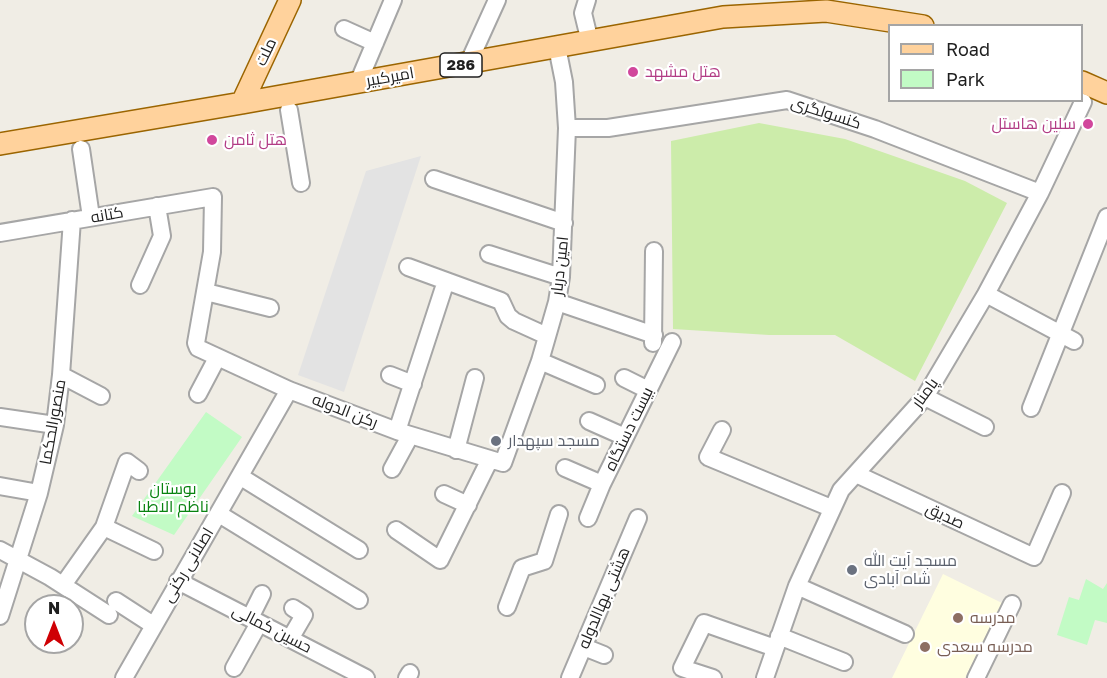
<!DOCTYPE html>
<meta charset="utf-8">
<style>
body{margin:0}
#map{position:relative;width:1107px;height:678px;overflow:hidden;background:#f0ede5;font-family:"Golos Text",sans-serif}
canvas{display:block}
.legend{position:absolute;left:888px;top:24px;width:195px;height:78px;box-sizing:border-box;background:#fff;border:2px solid #a5a5a5;margin:0;padding:8px 10px;list-style:none;font-size:18px;color:#1f1f1f}
.legend li{display:flex;align-items:center;gap:12px;height:30px}
.legend b{width:30px;border:2px solid #a5a5a5}
.north{position:absolute;left:24px;top:594px;width:60px;height:60px;box-sizing:border-box;background:#fff;border:2px solid #a5a5a5;border-radius:50%;rotate:0deg;font-size:16px;font-weight:700;line-height:24px;text-align:center;color:#1f1f1f}
.north::after{content:'';display:block;margin:auto;width:21px;height:27px;background:#cf0004;clip-path:polygon(50% 0,100% 100%,50% 72%,0 100%)}
</style>
<div id="map">
<canvas width="1107" height="678"></canvas>
<ul class="legend">
<li><b style="height:8px;background:#ffd29c"></b>Road</li>
<li><b style="height:16px;background:#c2fbc5"></b>Park</li>
</ul>
<div class="north">N</div>
</div>
<script>
const ctx = document.querySelector('canvas').getContext('2d');
ctx.lineJoin = 'round';
function paint(path, color) { ctx.fillStyle = color; ctx.fill(path, 'evenodd'); }
const shape = rows => new Path2D(rows.map(r => 'M' + r).join(''));
function strokePath(path, color, width, dash) { ctx.strokeStyle = color; ctx.lineWidth = width; ctx.lineCap = dash ? 'butt' : 'round'; ctx.setLineDash(dash || []); ctx.stroke(path); }
function write(font, color, halo, rows, align = 'center') {
  ctx.font = font + ' "Golos Text",Cairo,sans-serif'; ctx.lineWidth = 4.5; ctx.setLineDash([]); ctx.textBaseline = 'middle'; ctx.strokeStyle = halo; ctx.fillStyle = color; for (const [text, x, y, turn = 0] of rows) {
    ctx.save(); ctx.translate(x, y); ctx.rotate((+turn || 0) * Math.PI / 180); ctx.textAlign = isNaN(turn) ? turn : align; if (halo) ctx.strokeText(text, 0, 0); ctx.fillText(text, 0, 0); ctx.restore();
  }
}
paint(shape([
 [943,574,1002,603,965,678,892,678]
]), '#fffee0');
paint(shape([
 [759,123,845,139,965,181,1007,203,915,381,835,335,769,335,673,329,671,141]
]), '#ccecaa');
paint(shape([
 [206,412,242,437,174,535,132,516],
 [1086,579,1103,589,1107,583,1107,623,1095,620,1087,645,1057,635,1069,597,1079,600]
]), '#c2fbc5');
paint(shape([
 [421,156,344,392,298,375,366,171]
]), '#e3e3e3');
const minor = shape([
 [587,0,583,13,590,42],
 [344,29,375,43],
 [468,64,497,0],
 [358,83,393,0],
 [289,110,301,183],
 [567,128,608,128,787,100,875,129,1040,193],
 [81,149,91,217],
 [434,179,564,223],
 [0,233,213,197,212,252,196,343,198,348,289,390,397,431,503,463,540,361,557,302,561,277,567,128,564,82,557,47],
 [489,254,561,277],
 [408,267,501,301,508,316,514,321,547,336],
 [140,285,162,236,157,206],
 [206,292,270,308],
 [986,294,1074,341],
 [557,302,654,335],
 [653,343,654,251],
 [540,361,596,385],
 [61,375,101,396],
 [390,375,413,384],
 [624,378,648,390],
 [198,394,217,358],
 [925,397,985,427],
 [1031,408,1107,217],
 [0,417,55,425],
 [589,421,625,437],
 [722,430,708,457,831,508],
 [397,431,446,281],
 [456,450,475,378],
 [565,468,602,484],
 [392,469,410,436],
 [856,474,1034,557,1062,493],
 [241,477,359,550],
 [0,486,39,493],
 [444,494,468,505],
 [219,514,359,600],
 [588,518,602,484,672,342],
 [104,527,154,551],
 [396,530,440,560,490,459],
 [0,550,50,577,109,615],
 [178,581,366,678],
 [63,585,104,527,127,462,139,471],
 [797,586,905,634],
 [116,601,153,625],
 [507,607,522,568,544,561,559,514],
 [0,616,39,493,55,425,61,375,72,220],
 [250,618,262,594],
 [779,636,844,662],
 [290,639,304,615,293,608],
 [584,647,604,655],
 [234,668,259,623],
 [124,678,289,390],
 [407,678,410,673],
 [570,678,638,518],
 [713,678,682,668,704,623,775,648],
 [765,678,797,586,841,490,925,397,986,294,1040,193,1083,102],
 [976,678,1012,604]
]);
const major = shape([
 [1082,82,1107,93],
 [242,103,290,0],
 [0,144,242,103,723,17,826,11,923,26]
]);
strokePath(minor, '#a6a6a6', 20);
strokePath(major, '#9b6500', 24);
strokePath(minor, '#fff', 16);
strokePath(major, '#ffd29c', 21);
for (const [x, y, r, color] of [
 [633,72,6,"#d1479c"],
 [1088,124,6,"#d1479c"],
 [212,140,6,"#d1479c"],
 [496,441,6,"#6b7280"],
 [852,570,6,"#6b7280"],
 [958,618,6,"#8d6e63"],
 [925,647,6,"#8d6e63"]
]) { const dot = new Path2D(); dot.arc(x, y, r, 0, 2 * Math.PI); ctx.fillStyle = color; ctx.fill(dot); strokePath(dot, '#fff', 2); }
for (const [x, y, w] of [
 [461,65,42]
]) { const box = new Path2D(); box.roundRect(x - w / 2, y - 12, w, 24, 4.5); ctx.fillStyle = '#fff'; ctx.fill(box); strokePath(box, '#1f1f1f', 1.5); }
write('bold 15px', '#1f1f1f', null, [
 ["286",461,65]
]);
write('16px', '#1f1f1f', '#fff', [
 ["ملت",266,52,-65],
 ["امیرکبیر",390,77,-10],
 ["کنسولگری",826,113,18],
 ["کتانه",107,215,-10],
 ["امین دربار",560,266,-84],
 ["پامنار",925,393,-54],
 ["رکن الدوله",345,411,21],
 ["منصورالحکما",53,422,-80],
 ["بیست دستگاه",629,429,-64],
 ["صدیق",945,516,25],
 ["اصلانی رکنی",188,565,-59],
 ["هشتی بهاالدوله",604,598,-67],
 ["حسین کمالی",272,629,27]
]);
write('16px', '#b23c85', '#fff', [
 ["هتل مشهد",645,72],
 ["سلین هاستل",1076,124,"right"],
 ["هتل ثامن",224,140]
], 'left');
write('16px', '#5b616d', '#fff', [
 ["مسجد سپهدار",508,441],
 ["مسجد آیت الله",864,561],
 ["شاه آبادی",864,579]
], 'left');
write('16px', '#088310', '#fff', [
 ["بوستان",173,489],
 ["ناظم الاطبا",173,507]
]);
write('16px', '#785e54', '#fff', [
 ["مدرسه",970,618],
 ["مدرسه سعدی",937,647]
], 'left');
</script>
